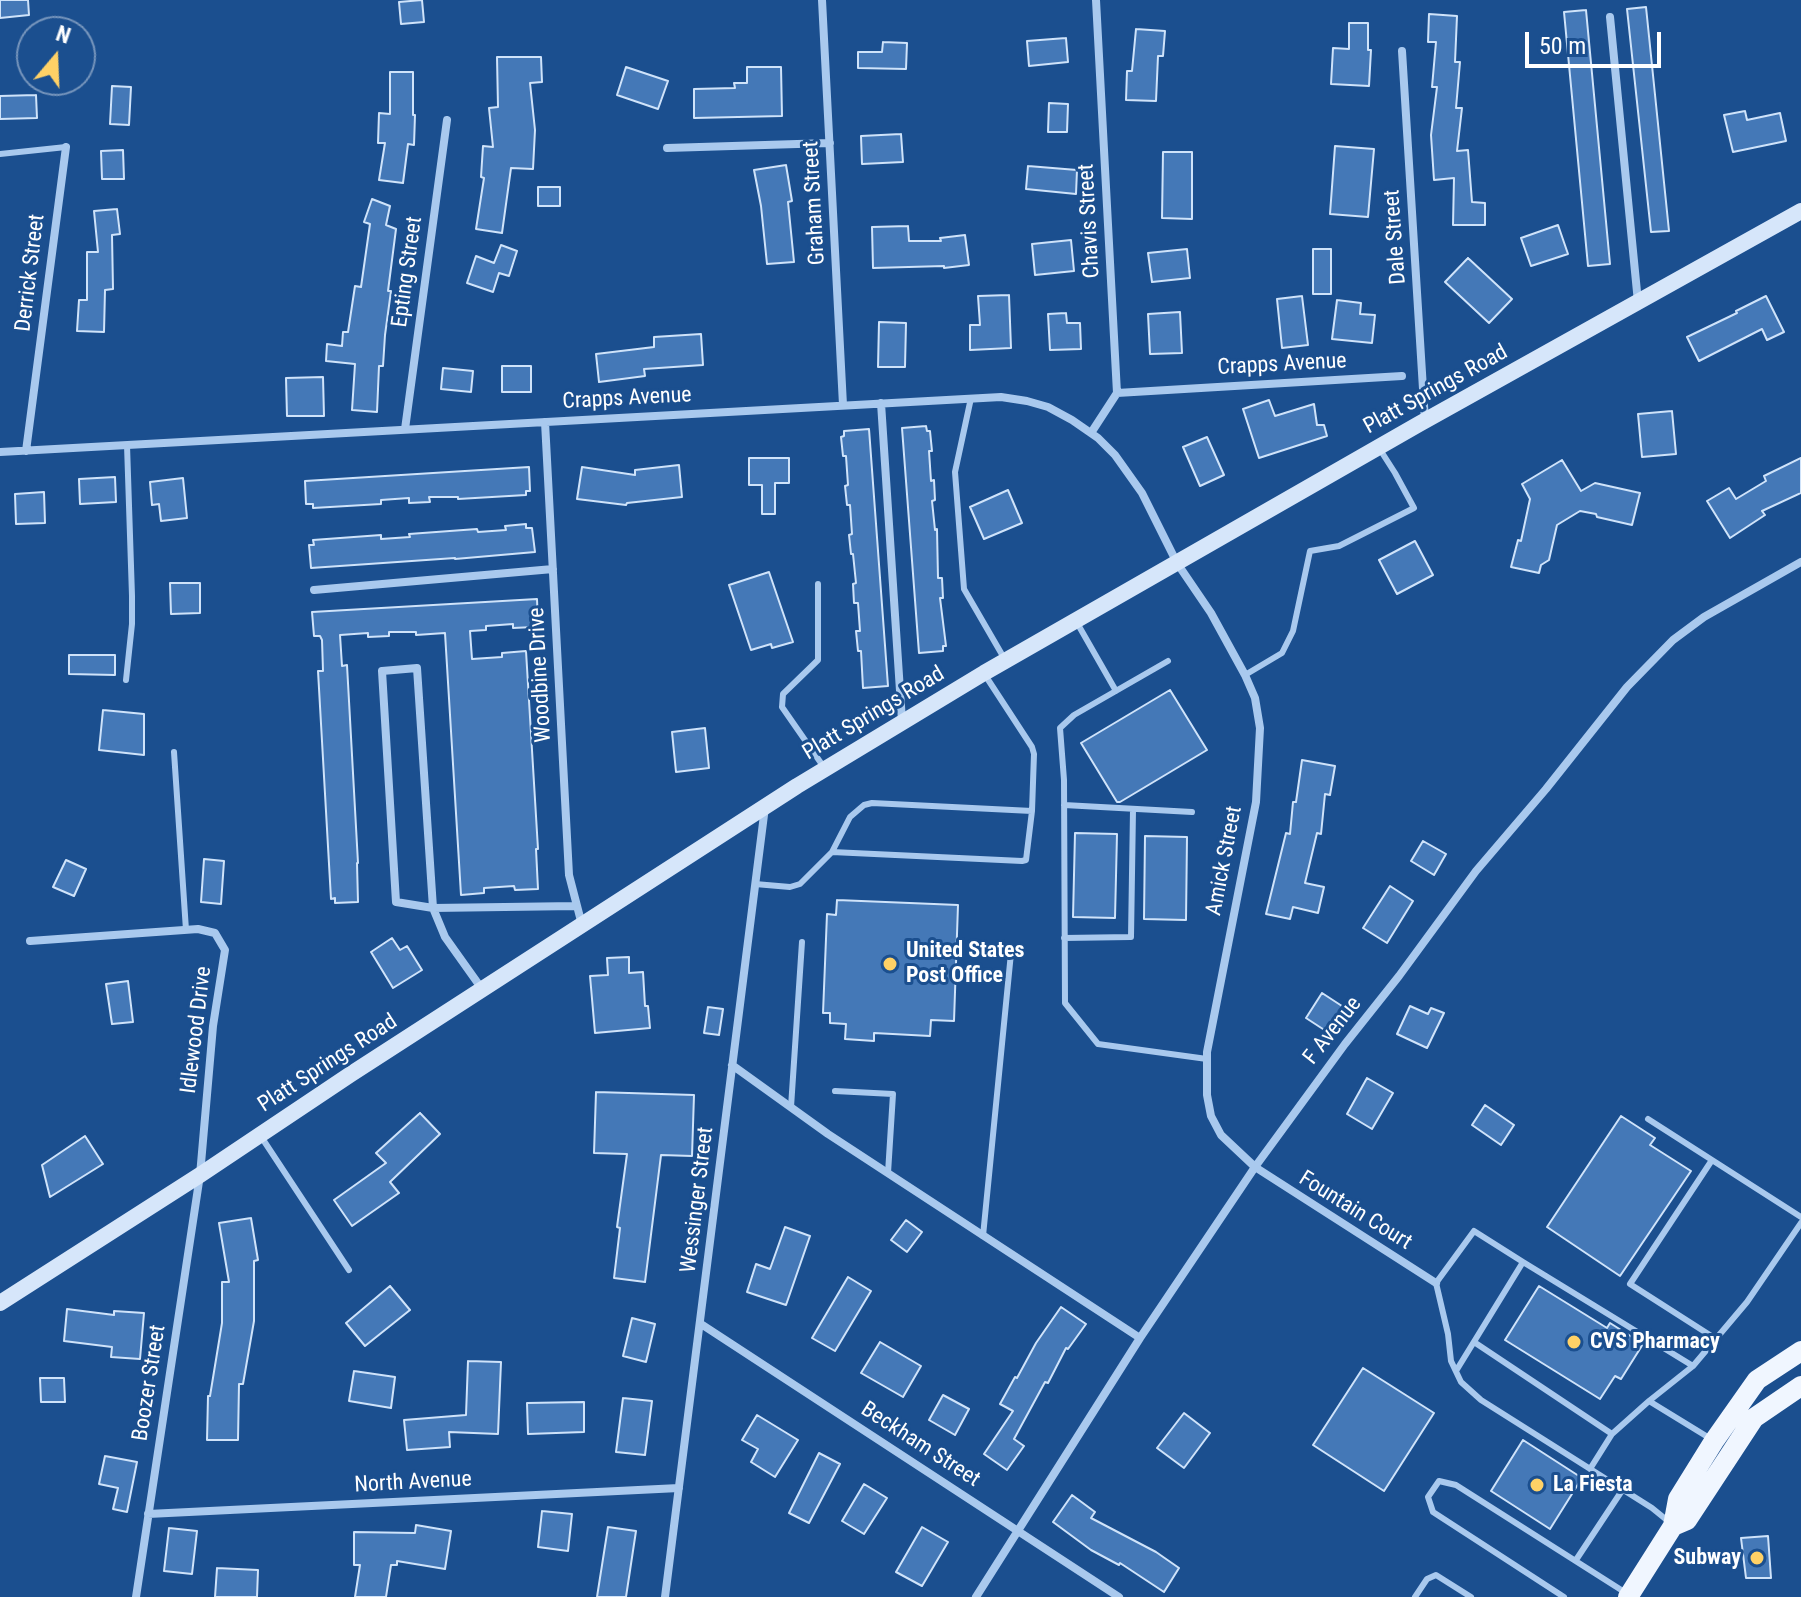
<!DOCTYPE html>
<style>
body{margin:0}
#map{position:relative;width:1801px;height:1597px;overflow:hidden;background:#1b4f8f;font-family:"Roboto Condensed",sans-serif}
canvas{display:block}
.north{position:absolute;left:16px;top:16px;width:80px;height:80px;box-sizing:border-box;background:#1b4f8f;border:2px solid #7695bc;border-radius:50%;rotate:19deg;font-size:22px;font-weight:700;line-height:32px;text-align:center;color:#fff}
.north::after{content:'';display:block;margin:auto;width:28px;height:36px;background:#ffd166;clip-path:polygon(50% 0,100% 100%,50% 72%,0 100%)}
.scale{position:absolute;left:1525px;top:32px;width:136px;height:36px;box-sizing:border-box;border:4px solid #fff;border-top:0;padding-left:10px;font-size:24px;line-height:28px;white-space:nowrap;color:#fff;-webkit-text-stroke:6px #1b4f8f;paint-order:stroke}
</style>
<div id="map">
<canvas width="1801" height="1597"></canvas>
<div class="north">N</div>
<div class="scale">50 m</div>
</div>
<script>
const ctx = document.querySelector('canvas').getContext('2d');
ctx.lineJoin = 'round';
function paint(path, color) { ctx.fillStyle = color; ctx.fill(path, 'evenodd'); }
const shape = rows => new Path2D(rows.map(r => 'M' + r).join(''));
function strokePath(path, color, width, dash) { ctx.strokeStyle = color; ctx.lineWidth = width; ctx.lineCap = dash ? 'butt' : 'round'; ctx.setLineDash(dash || []); ctx.stroke(path); }
function write(font, color, halo, rows, align = 'center') {
  ctx.font = font + ' "Roboto Condensed",sans-serif'; ctx.lineWidth = 6; ctx.setLineDash([]); ctx.textBaseline = 'middle'; ctx.strokeStyle = halo; ctx.fillStyle = color; for (const [text, x, y, turn = 0] of rows) {
    ctx.save(); ctx.translate(x, y); ctx.rotate((+turn || 0) * Math.PI / 180); ctx.textAlign = isNaN(turn) ? turn : align; if (halo) ctx.strokeText(text, 0, 0); ctx.fillText(text, 0, 0); ctx.restore();
  }
}
const building = shape([
 [0,0,28,0,29,15,0,18,0,0],
 [422,0,424,22,401,24,399,2,422,0],
 [1646,7,1669,231,1651,232,1627,9,1646,7],
 [1586,10,1610,264,1588,266,1564,12,1586,10],
 [1429,14,1457,16,1455,62,1460,62,1456,108,1462,108,1457,151,1468,150,1472,202,1485,203,1485,225,1453,225,1454,178,1434,180,1431,135,1437,87,1432,87,1436,42,1428,42,1429,14],
 [1349,23,1368,23,1368,50,1371,50,1369,86,1331,84,1333,48,1349,49,1349,23],
 [1136,29,1165,31,1163,56,1158,56,1156,101,1126,100,1127,71,1132,71,1136,29],
 [1066,38,1068,62,1029,66,1027,41,1066,38],
 [883,42,907,43,906,69,858,68,858,52,882,52,883,42],
 [497,57,541,57,542,82,530,83,535,130,533,169,511,168,502,233,476,229,484,178,481,177,483,146,493,147,489,108,498,107,497,57],
 [626,67,668,81,658,109,617,95,626,67],
 [747,67,781,67,782,116,694,118,694,89,735,88,734,83,747,83,747,67],
 [390,72,413,72,413,115,415,115,414,145,408,144,403,183,379,180,385,143,378,143,379,113,390,114,390,72],
 [112,86,131,87,129,125,110,124,112,86],
 [36,95,37,118,0,119,0,96,36,95],
 [1049,103,1068,104,1067,132,1048,132,1049,103],
 [1745,111,1747,120,1780,113,1786,141,1733,152,1724,115,1745,111],
 [901,134,903,162,862,164,861,136,901,134],
 [1335,146,1374,149,1368,217,1330,214,1335,146],
 [123,150,124,179,102,179,101,151,123,150],
 [1163,152,1192,152,1192,219,1162,218,1163,152],
 [786,165,792,201,788,202,794,262,767,264,761,206,754,170,786,165],
 [1028,166,1077,170,1076,194,1026,189,1028,166],
 [538,187,560,187,560,206,538,206,538,187],
 [372,199,390,206,386,225,396,229,388,291,391,291,385,335,383,366,379,366,377,412,352,410,355,364,326,361,327,344,342,346,343,332,348,332,355,286,361,287,370,224,364,222,372,199],
 [117,209,120,234,112,235,113,289,105,290,104,332,77,331,79,300,87,300,87,252,98,252,94,211,117,209],
 [1558,225,1568,254,1531,266,1521,238,1558,225],
 [908,226,909,241,941,241,940,238,965,235,969,265,944,268,944,266,873,268,872,227,908,226],
 [1071,240,1074,271,1035,275,1032,244,1071,240],
 [501,245,517,251,509,276,499,273,493,292,467,283,476,256,494,263,501,245],
 [1187,249,1190,278,1152,282,1148,253,1187,249],
 [1313,249,1331,249,1331,294,1313,294,1313,249],
 [1468,258,1512,299,1489,323,1445,282,1468,258],
 [1009,295,1011,348,970,350,970,325,980,325,978,296,1009,295],
 [1302,296,1308,345,1282,348,1277,299,1302,296],
 [1766,296,1784,332,1767,340,1762,329,1699,361,1687,337,1737,313,1736,311,1766,296],
 [1337,300,1361,303,1360,314,1375,315,1372,343,1332,339,1337,300],
 [1180,312,1182,353,1150,354,1148,314,1180,312],
 [1066,313,1067,323,1080,323,1081,349,1050,350,1048,314,1066,313],
 [879,322,906,323,905,367,878,367,879,322],
 [701,334,703,365,644,369,645,376,599,382,596,354,654,347,654,337,701,334],
 [502,366,531,366,531,392,502,392,502,366],
 [443,368,473,371,471,392,441,389,443,368],
 [323,377,324,416,287,416,286,378,323,377],
 [1269,400,1275,416,1314,404,1317,425,1324,425,1327,436,1259,458,1243,409,1269,400],
 [1672,411,1676,454,1642,457,1638,414,1672,411],
 [926,426,927,431,930,431,932,451,929,451,931,481,934,480,935,500,932,501,935,530,937,529,938,578,942,578,943,598,940,598,946,646,943,646,943,651,919,653,902,428,926,426],
 [869,429,888,686,863,688,861,651,858,651,856,631,860,631,858,603,854,603,853,584,856,583,853,554,851,554,849,535,852,534,850,505,847,505,845,486,848,485,846,456,843,456,841,437,844,436,844,431,869,429],
 [1207,437,1224,475,1200,486,1183,447,1207,437],
 [749,458,789,458,789,483,775,483,775,514,762,514,762,485,749,485,749,458],
 [1801,458,1801,493,1762,511,1765,515,1730,538,1707,501,1729,488,1736,499,1766,481,1764,476,1801,458],
 [1562,460,1581,491,1595,483,1640,493,1632,525,1597,517,1596,514,1580,511,1557,525,1549,560,1541,565,1539,573,1511,567,1518,540,1521,541,1530,499,1522,484,1562,460],
 [679,465,682,497,627,503,626,505,577,499,582,467,635,475,635,470,679,465],
 [529,467,530,491,526,491,526,495,458,499,458,497,429,497,430,502,409,503,409,498,381,500,381,504,313,508,313,504,306,504,305,481,529,467],
 [115,477,116,502,80,504,79,479,115,477],
 [183,478,187,518,161,521,159,504,152,505,150,482,183,478],
 [1008,490,1022,523,984,539,970,507,1008,490],
 [44,492,45,523,16,524,15,494,44,492],
 [526,524,526,528,532,528,535,552,455,559,455,558,311,568,309,545,314,545,313,540,381,535,381,539,410,537,409,534,477,529,478,532,506,530,505,526,526,524],
 [1415,541,1433,575,1397,594,1379,560,1415,541],
 [769,572,793,642,772,648,771,644,751,650,729,585,769,572],
 [170,583,200,583,200,613,171,614,170,583],
 [537,599,538,623,533,623,534,627,513,628,513,624,486,626,486,630,470,631,472,659,502,657,502,653,526,651,538,849,536,849,538,889,515,890,514,886,484,888,484,893,461,895,445,633,416,635,416,632,389,632,389,636,368,637,368,633,340,635,342,666,347,665,358,863,357,863,358,902,335,903,335,898,331,899,318,671,323,671,322,640,320,636,314,636,312,612,537,599],
 [69,655,115,655,115,675,69,674,69,655],
 [1170,690,1207,750,1120,802,1117,802,1081,743,1170,690],
 [103,710,144,714,144,755,99,750,103,710],
 [705,728,709,768,676,772,672,732,705,728],
 [1302,760,1335,766,1330,795,1325,794,1321,834,1317,833,1305,883,1324,887,1318,913,1293,907,1290,919,1266,914,1286,833,1290,834,1293,802,1296,802,1302,760],
 [1075,833,1117,834,1115,918,1073,917,1075,833],
 [1145,836,1187,837,1186,920,1144,919,1145,836],
 [1423,841,1446,854,1434,875,1411,861,1423,841],
 [204,859,224,861,221,904,201,902,204,859],
 [66,860,86,869,74,896,53,887,66,860],
 [1390,886,1413,901,1387,943,1363,928,1390,886],
 [837,900,958,905,954,1021,931,1020,930,1036,874,1033,874,1041,845,1039,846,1024,830,1023,830,1013,823,1013,827,914,836,915,837,900],
 [392,938,400,950,407,946,422,970,393,988,371,952,392,938],
 [629,957,629,973,643,972,645,1006,648,1006,650,1028,595,1033,590,976,608,975,607,958,629,957],
 [128,981,133,1022,112,1024,106,984,128,981],
 [1322,993,1345,1008,1329,1033,1306,1018,1322,993],
 [1410,1006,1428,1014,1431,1008,1444,1013,1427,1048,1397,1034,1410,1006],
 [708,1007,723,1009,719,1035,704,1033,708,1007],
 [1367,1078,1393,1093,1372,1129,1347,1114,1367,1078],
 [596,1092,694,1095,692,1156,661,1155,645,1282,614,1278,620,1228,617,1227,627,1154,594,1153,596,1092],
 [1485,1105,1514,1125,1501,1145,1472,1125,1485,1105],
 [420,1113,440,1134,390,1182,399,1193,352,1226,334,1200,386,1163,376,1153,420,1113],
 [1621,1116,1655,1138,1650,1145,1691,1171,1620,1276,1547,1227,1621,1116],
 [85,1136,103,1164,50,1197,42,1165,85,1136],
 [251,1218,258,1260,254,1261,254,1321,243,1384,239,1384,238,1440,207,1440,208,1396,210,1396,222,1323,222,1282,229,1282,219,1223,251,1218],
 [906,1220,922,1232,907,1252,891,1240,906,1220],
 [785,1227,810,1236,786,1305,747,1292,756,1264,770,1269,785,1227],
 [848,1277,871,1291,835,1351,812,1338,848,1277],
 [390,1286,410,1310,365,1346,346,1323,390,1286],
 [1539,1286,1607,1328,1610,1323,1643,1344,1621,1379,1615,1376,1600,1399,1505,1340,1539,1286],
 [1061,1307,1086,1324,1068,1349,1066,1348,1048,1383,1045,1382,1014,1439,1024,1446,1007,1470,984,1454,1013,1411,1000,1404,1015,1377,1017,1378,1036,1343,1061,1307],
 [67,1309,114,1315,114,1311,144,1313,140,1359,111,1357,112,1347,64,1341,67,1309],
 [632,1318,655,1324,646,1362,623,1356,632,1318],
 [880,1342,921,1366,903,1397,861,1373,880,1342],
 [468,1361,501,1362,498,1434,449,1432,450,1447,407,1450,404,1420,466,1415,468,1361],
 [1363,1368,1434,1413,1384,1491,1313,1445,1363,1368],
 [354,1371,395,1377,391,1408,349,1401,354,1371],
 [40,1378,64,1378,65,1402,41,1402,40,1378],
 [943,1395,969,1409,955,1435,929,1420,943,1395],
 [623,1398,652,1401,645,1455,616,1452,623,1398],
 [584,1402,584,1432,528,1434,527,1403,584,1402],
 [1184,1413,1210,1433,1184,1468,1157,1448,1184,1413],
 [757,1415,798,1440,775,1477,751,1462,758,1449,742,1440,757,1415],
 [1523,1440,1582,1478,1550,1529,1491,1491,1523,1440],
 [819,1453,840,1464,809,1523,789,1513,819,1453],
 [105,1456,137,1462,127,1512,113,1509,118,1488,99,1484,105,1456],
 [864,1484,887,1498,864,1534,842,1521,864,1484],
 [1072,1495,1095,1512,1091,1518,1156,1552,1179,1568,1164,1592,1120,1563,1119,1565,1091,1550,1053,1522,1072,1495],
 [542,1511,572,1514,568,1551,538,1547,542,1511],
 [416,1525,451,1531,445,1569,397,1561,397,1565,391,1565,386,1597,355,1597,360,1565,354,1565,354,1532,415,1533,416,1525],
 [608,1527,636,1531,626,1597,597,1597,608,1527],
 [922,1527,948,1542,922,1586,896,1572,922,1527],
 [169,1528,197,1531,192,1574,164,1571,169,1528],
 [1768,1536,1771,1578,1746,1578,1741,1538,1768,1536],
 [217,1568,258,1570,257,1597,215,1597,217,1568]
]);
paint(building, '#4478b7');
strokePath(building, '#cfe3fa', 2);
strokePath(shape([
 [0,154,66,147],
 [971,398,955,472,964,589,1004,658],
 [818,584,818,660,783,694,782,707,823,766],
 [1076,621,1116,691],
 [1168,661,1074,715,1060,728,1064,780,1065,1003,1098,1044,1207,1059],
 [1245,675,1282,653,1293,631,1310,551,1339,546,1414,508,1395,473,1379,448],
 [126,680,132,624,132,596,127,445],
 [174,752,186,930],
 [1064,805,1192,812],
 [832,852,850,817,864,805,872,803,1032,811],
 [755,884,790,887,800,884,832,852,1022,861,1026,860,1032,811,1034,754,1032,747,985,675],
 [1064,938,1131,937,1133,810],
 [835,1091,893,1094,888,1173],
 [791,1107,802,942],
 [1648,1119,1801,1217],
 [262,1138,349,1270],
 [1712,1160,1630,1284,1716,1339],
 [983,1236,1011,953],
 [1523,1262,1474,1231,1436,1283,1448,1334,1451,1361,1461,1382,1481,1400,1652,1508,1668,1521],
 [1474,1342,1612,1434],
 [1456,1371,1523,1262,1693,1366],
 [1649,1401,1711,1439],
 [1590,1469,1612,1434,1649,1401,1693,1366,1747,1302,1801,1223],
 [1576,1560,1623,1489],
 [1415,1597,1427,1579,1436,1575,1471,1597],
 [1564,1597,1433,1512,1428,1497,1439,1481,1456,1485,1626,1593]
]), '#a9c9ee', 6);
strokePath(shape([
 [822,0,843,405],
 [1610,17,1638,302],
 [1402,51,1425,421],
 [667,148,830,143],
 [1117,393,1402,376],
 [881,403,902,721],
 [545,422,569,875,582,925],
 [405,429,447,120],
 [1091,433,1117,393,1096,0],
 [26,451,66,147],
 [0,452,1001,397,1027,401,1048,407,1072,420,1098,438,1115,455,1142,493,1177,563,1211,613,1245,675,1255,698,1260,728,1256,802,1207,1052,1207,1095,1211,1116,1221,1135,1255,1167,1436,1283],
 [314,590,553,569],
 [30,941,198,929,215,933,225,950,213,1026,200,1175,136,1597],
 [482,989,445,937,433,908,417,668,382,671,396,902,433,908,576,906],
 [732,1065,828,1134,1140,1338],
 [701,1324,1119,1597],
 [148,1514,679,1488],
 [665,1597,765,807],
 [976,1597,1140,1338,1255,1167,1345,1044,1399,976,1476,871,1546,789,1627,687,1673,640,1704,617,1801,562]
]), '#a9c9ee', 8);
strokePath(shape([
 [0,1303,200,1175,351,1074,797,786,984,673,1419,424,1801,211]
]), '#d6e6fa', 16);
strokePath(shape([
 [1673,1526,1687,1520,1754,1418,1801,1386],
 [1628,1597,1673,1526,1678,1499,1714,1441,1757,1380,1801,1351]
]), '#f0f6ff', 20);
for (const [x, y, r, color] of [
 [890,964,8,"#ffd166"],
 [1574,1342,8,"#ffd166"],
 [1537,1485,8,"#ffd166"],
 [1757,1558,8,"#ffd166"]
]) { const dot = new Path2D(); dot.arc(x, y, r, 0, 2 * Math.PI); ctx.fillStyle = color; ctx.fill(dot); strokePath(dot, '#1b4f8f', 3); }
write('22px', '#fff', '#1b4f8f', [
 ["Graham Street",815,203,-93],
 ["Chavis Street",1090,221,-93],
 ["Dale Street",1396,237,-94],
 ["Epting Street",408,272,-82],
 ["Derrick Street",31,273,-83],
 ["Crapps Avenue",1282,365,-3],
 ["Platt Springs Road",1436,390,-29],
 ["Crapps Avenue",627,399,-3],
 ["Woodbine Drive",541,675,-93],
 ["Platt Springs Road",874,714,-31],
 ["Amick Street",1225,861,-79],
 ["Idlewood Drive",197,1030,-83],
 ["F Avenue",1333,1031,-52],
 ["Platt Springs Road",328,1064,-33],
 ["Wessinger Street",698,1200,-83],
 ["Fountain Court",1355,1211,32],
 ["Boozer Street",150,1383,-81],
 ["Beckham Street",920,1445,33],
 ["North Avenue",413,1483,-3]
]);
write('bold 22px', '#fff', '#1b4f8f', [
 ["United States",906,951],
 ["Post Office",906,976],
 ["CVS Pharmacy",1590,1342],
 ["La Fiesta",1553,1485],
 ["Subway",1741,1558,"right"]
], 'left');
</script>
